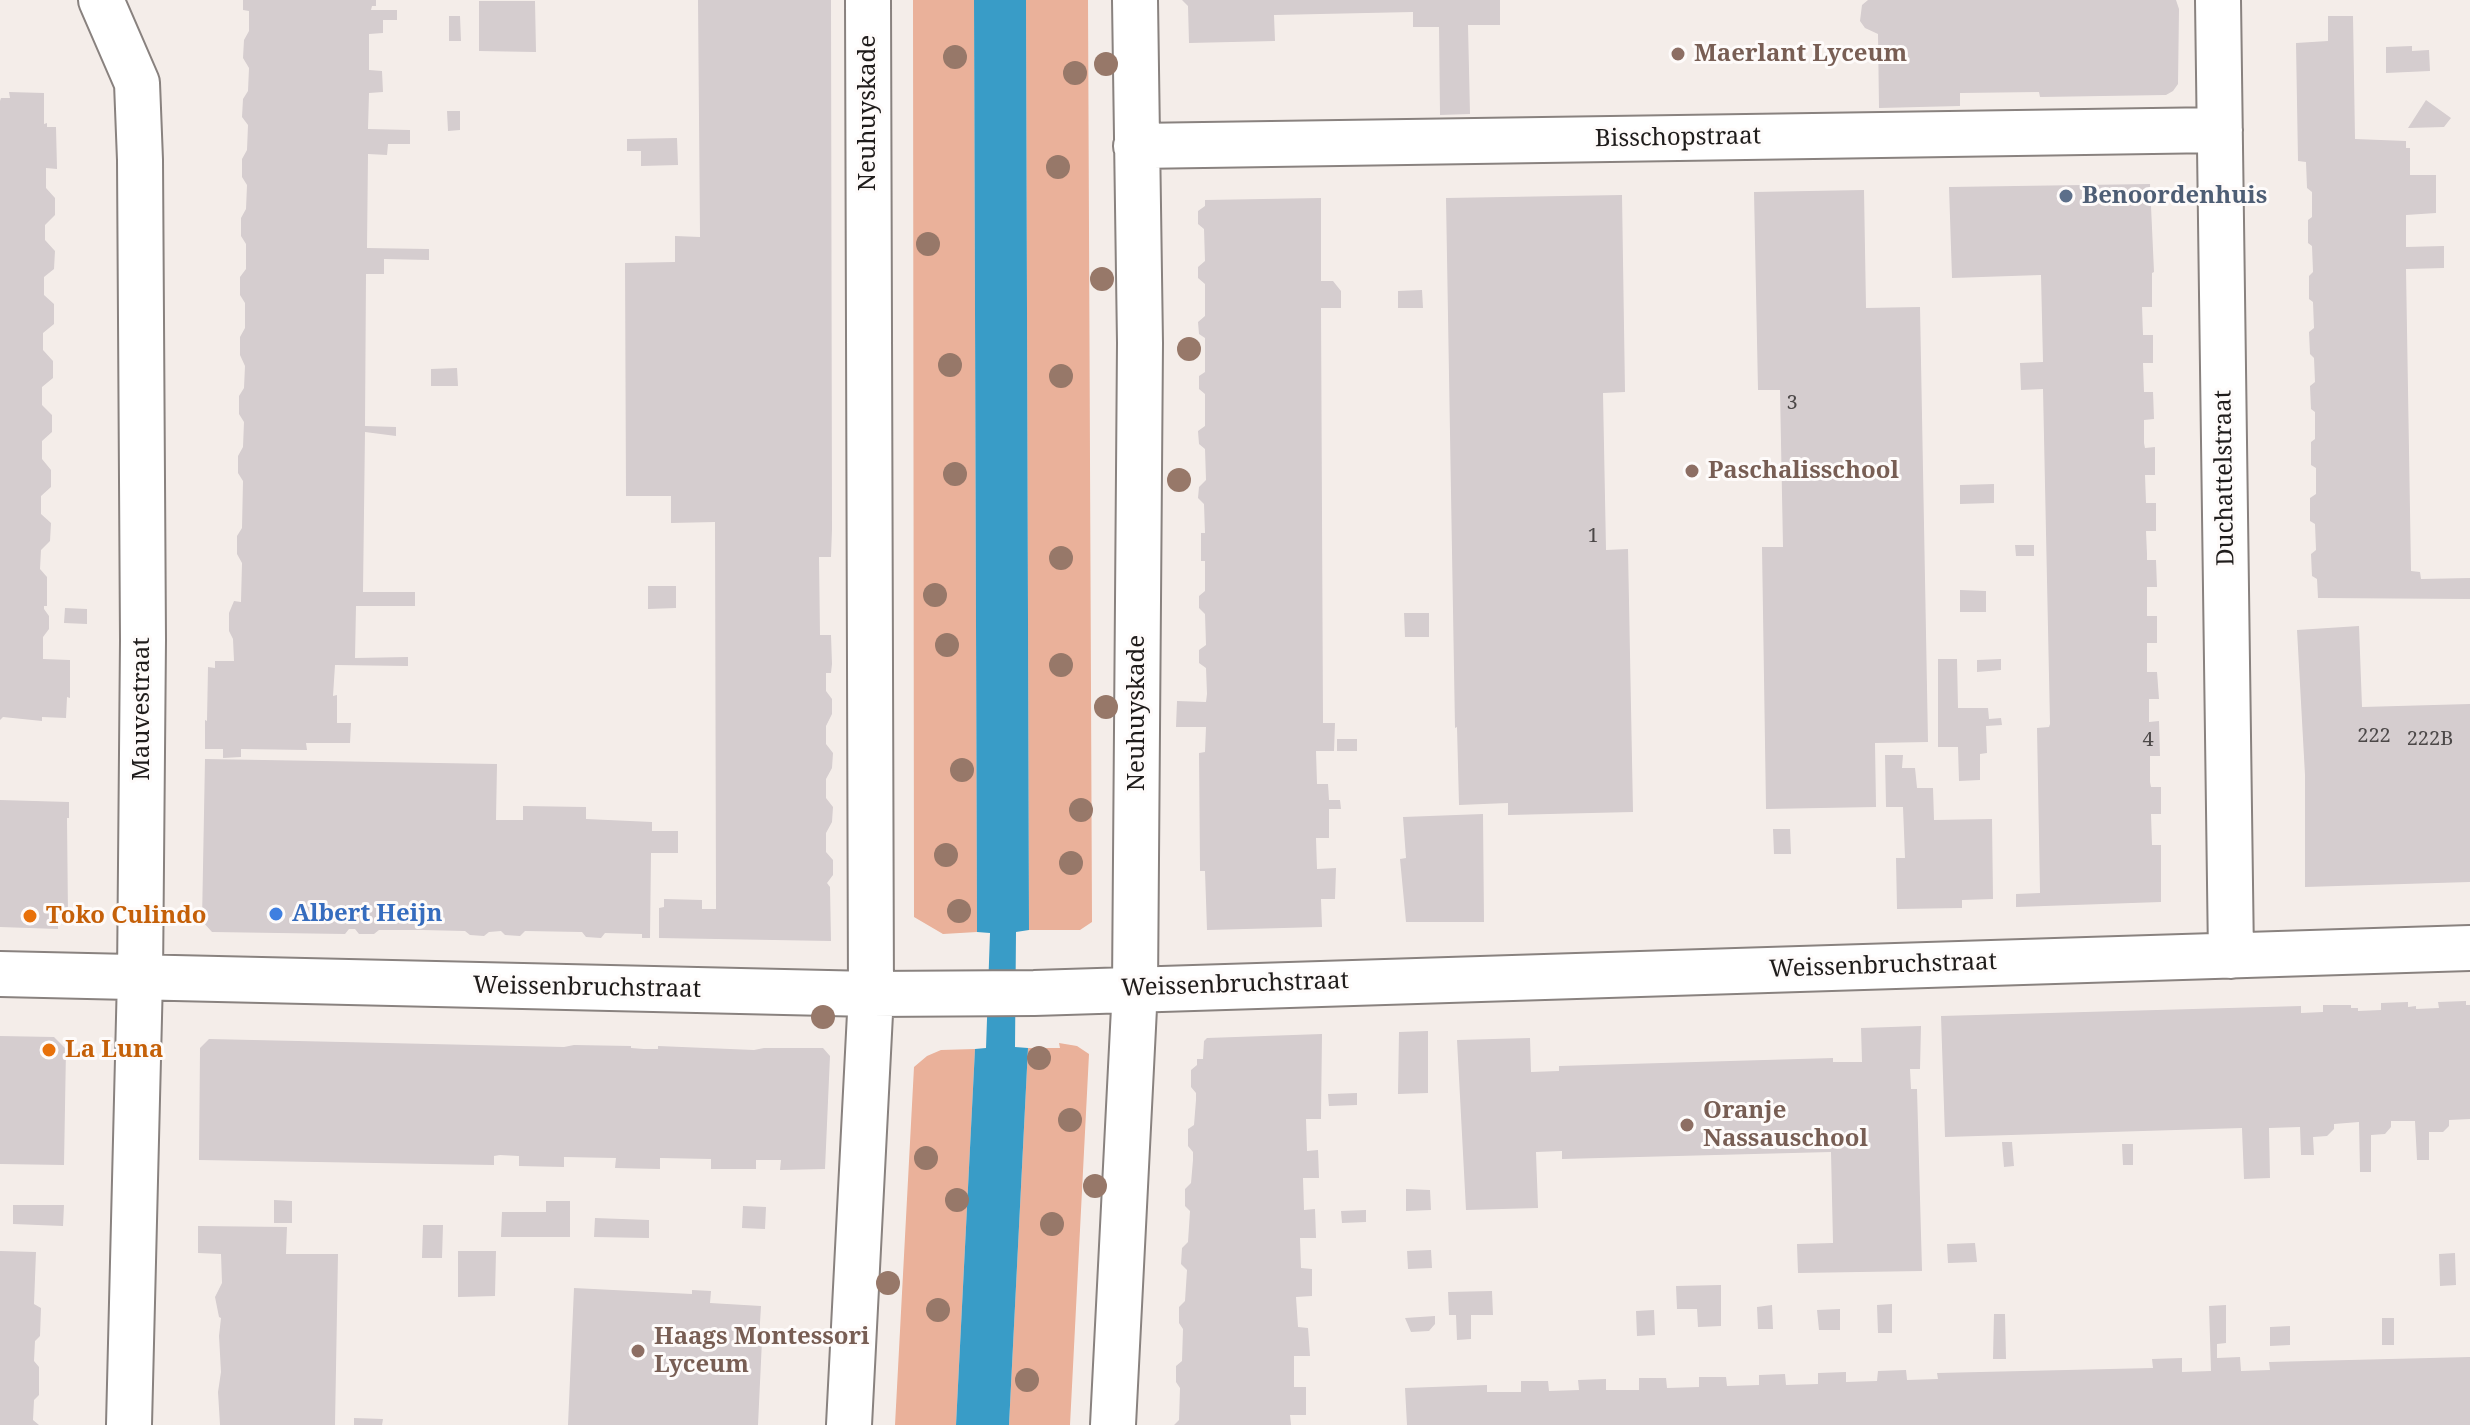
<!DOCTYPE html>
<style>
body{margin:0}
canvas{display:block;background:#f4ede9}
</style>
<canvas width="2470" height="1425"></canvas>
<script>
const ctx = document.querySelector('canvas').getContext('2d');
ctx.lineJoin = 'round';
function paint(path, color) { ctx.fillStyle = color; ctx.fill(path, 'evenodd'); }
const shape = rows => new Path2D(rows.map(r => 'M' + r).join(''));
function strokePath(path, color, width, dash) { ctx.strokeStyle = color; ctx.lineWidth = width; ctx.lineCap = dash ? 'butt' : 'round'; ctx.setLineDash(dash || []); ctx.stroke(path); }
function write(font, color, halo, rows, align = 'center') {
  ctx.font = font + ' "Noto Serif",serif'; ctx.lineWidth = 6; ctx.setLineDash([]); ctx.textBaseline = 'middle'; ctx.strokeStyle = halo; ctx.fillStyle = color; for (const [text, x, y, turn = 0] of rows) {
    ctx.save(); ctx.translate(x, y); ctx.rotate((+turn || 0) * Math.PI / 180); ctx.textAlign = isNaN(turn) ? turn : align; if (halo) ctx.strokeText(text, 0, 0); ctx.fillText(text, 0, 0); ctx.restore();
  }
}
paint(shape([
 [913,0,974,0,977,932,943,934,914,917],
 [1026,0,1088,0,1092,922,1080,930,1029,930],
 [1059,1043,1077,1046,1089,1054,1070,1425,1009,1425,1028,1048,1060,1048],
 [975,1049,956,1425,895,1425,914,1067,927,1056,941,1050]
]), '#eab19a');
paint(shape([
 [974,0,1026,0,1029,930,1016,932,1015,1047,1028,1048,1009,1425,956,1425,975,1049,986,1048,990,933,977,932]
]), '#399cc7');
paint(shape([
 [243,0,376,0,376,6,372,6,371,10,397,10,397,20,383,20,383,33,369,34,369,70,382,71,383,92,369,93,368,129,410,130,410,144,388,144,387,155,368,154,367,248,429,249,429,260,384,259,384,274,366,274,365,426,396,427,396,436,365,432,363,592,415,592,415,606,356,606,355,658,408,657,408,666,335,665,333,696,337,695,337,723,351,723,350,743,306,743,307,750,241,749,241,757,223,758,223,749,205,749,205,720,207,721,208,667,215,668,215,661,234,661,233,639,229,631,229,613,234,601,241,602,242,563,237,554,237,536,242,528,243,481,238,473,238,456,243,447,244,422,239,414,239,396,244,388,245,366,240,355,240,337,245,328,245,303,240,295,240,277,246,269,246,244,241,236,241,218,246,209,247,185,242,177,242,159,247,150,248,125,242,117,243,99,248,91,249,68,243,58,244,40,249,31,249,11,243,10],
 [698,0,831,0,832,529,831,557,819,557,820,635,831,635,832,664,831,673,826,673,826,691,832,699,832,714,826,726,826,744,833,753,832,768,826,779,826,798,833,807,832,822,826,833,826,852,833,860,833,875,827,883,830,887,831,941,659,938,659,908,664,907,664,899,702,900,702,909,716,909,715,522,671,523,671,496,626,496,625,263,675,262,675,236,700,237],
 [1182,0,1500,0,1500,25,1468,25,1470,114,1440,115,1439,27,1413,27,1413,12,1274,15,1275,41,1189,43,1188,6],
 [1868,0,2176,0,2179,9,2178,84,2173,91,2166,95,2040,97,2039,92,1960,93,1960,106,1879,108,1878,34,1865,28,1860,21,1862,5],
 [479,1,535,1,536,52,479,51],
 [449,16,460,16,461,41,449,41],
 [2328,16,2353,16,2355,139,2406,141,2406,148,2410,148,2410,175,2436,175,2436,213,2406,215,2406,247,2444,246,2444,268,2406,269,2411,571,2420,572,2421,579,2470,578,2470,599,2318,598,2317,579,2312,576,2311,554,2316,550,2315,524,2310,521,2310,498,2316,494,2316,468,2311,465,2311,442,2315,439,2315,412,2311,409,2310,386,2315,382,2314,358,2310,354,2309,332,2314,328,2313,302,2309,299,2309,276,2313,272,2312,246,2308,243,2308,220,2312,217,2312,192,2307,188,2306,162,2298,161,2296,43,2328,41],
 [2412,46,2412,51,2429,50,2430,71,2386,73,2386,47],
 [9,92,44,93,44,124,47,123,47,127,56,127,57,169,46,168,46,188,55,198,55,215,45,225,45,240,55,251,54,269,44,277,44,295,54,304,54,324,43,333,43,350,53,361,53,378,42,387,42,405,52,415,52,432,42,441,42,459,51,470,51,487,41,496,41,514,51,523,50,541,41,550,40,569,47,577,47,606,44,606,44,609,49,616,49,629,43,637,43,659,70,660,70,698,67,697,66,718,42,717,42,721,3,717,0,720,0,101,1,98,10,98],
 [2426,100,2451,118,2444,127,2408,128],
 [447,111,460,111,460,130,448,131],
 [677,138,678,165,641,166,641,151,627,151,627,139],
 [2150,184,2154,272,2152,273,2152,307,2142,307,2143,335,2153,335,2153,363,2143,363,2144,392,2153,392,2154,419,2144,420,2144,443,2145,448,2155,447,2155,475,2145,475,2146,503,2156,503,2156,531,2146,531,2147,554,2147,560,2156,560,2157,587,2147,587,2147,616,2157,616,2157,643,2147,643,2147,672,2157,672,2159,699,2149,699,2149,722,2159,721,2160,756,2150,756,2150,782,2151,787,2161,787,2161,814,2151,814,2152,845,2161,845,2161,902,2016,907,2016,894,2040,893,2037,728,2049,727,2050,724,2043,389,2021,390,2020,363,2043,362,2041,275,1952,278,1949,187],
 [1864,190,1866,308,1920,307,1928,742,1875,743,1876,807,1766,809,1762,547,1783,547,1780,390,1758,390,1754,192],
 [1622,195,1625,392,1603,393,1606,550,1628,549,1633,812,1508,815,1508,803,1459,805,1457,727,1455,728,1446,198],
 [1321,198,1321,281,1333,281,1341,291,1341,308,1321,308,1323,723,1335,723,1334,751,1316,751,1317,784,1328,784,1329,800,1340,800,1341,809,1329,809,1329,838,1316,838,1317,869,1336,868,1335,899,1321,899,1322,927,1207,930,1205,871,1200,871,1199,753,1205,752,1206,727,1176,727,1177,701,1206,702,1207,694,1206,668,1199,663,1199,650,1206,645,1205,614,1199,608,1199,596,1205,591,1205,561,1201,561,1201,533,1205,533,1204,504,1198,498,1199,487,1206,480,1205,449,1199,444,1198,431,1205,426,1205,394,1199,389,1199,376,1205,372,1205,338,1199,334,1198,322,1205,316,1205,284,1198,278,1198,267,1205,261,1204,229,1198,224,1198,211,1205,206,1205,200],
 [1422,290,1423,308,1398,308,1398,291],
 [457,368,458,386,431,386,431,369],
 [1994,484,1994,503,1960,504,1960,485],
 [2015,545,2034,545,2034,556,2016,556],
 [648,586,676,586,676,608,648,609],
 [1960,590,1986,591,1986,612,1960,612],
 [65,608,87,609,87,624,64,623],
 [1404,613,1429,613,1429,637,1405,637],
 [2359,626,2362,707,2470,704,2470,882,2305,887,2305,775,2297,630],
 [1938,659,1957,659,1958,708,1988,708,1989,719,2001,718,2002,725,1986,726,1987,753,1980,754,1980,780,1959,781,1958,747,1938,747],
 [2001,659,2001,670,1977,672,1977,660],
 [1337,739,1357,739,1357,751,1337,751],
 [1885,755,1903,755,1902,768,1915,768,1917,788,1933,788,1934,820,1992,819,1993,899,1962,900,1962,908,1897,909,1896,858,1905,858,1903,807,1886,807],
 [205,759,497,764,496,820,523,820,523,806,586,807,586,819,652,822,652,831,678,831,678,853,651,853,650,938,642,938,642,934,605,933,601,938,586,937,582,932,525,931,520,936,505,935,501,931,489,932,484,936,470,935,465,931,422,930,379,930,374,934,359,934,355,929,349,929,345,934,212,932,202,921],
 [0,800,69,802,69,818,67,818,68,917,58,924,58,929,0,927],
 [1483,814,1484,922,1406,922,1400,859,1406,858,1403,817],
 [1773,829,1790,829,1791,854,1774,854],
 [2466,1001,2466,1005,2470,1005,2470,1119,2449,1120,2449,1126,2443,1132,2429,1132,2429,1160,2417,1160,2415,1121,2391,1121,2391,1127,2385,1134,2371,1135,2371,1172,2360,1172,2359,1122,2334,1124,2334,1129,2327,1136,2313,1137,2314,1155,2301,1155,2300,1127,2269,1128,2270,1178,2244,1179,2242,1128,1945,1137,1941,1016,2301,1006,2301,1013,2323,1012,2323,1005,2351,1005,2351,1008,2358,1008,2358,1011,2381,1010,2381,1003,2408,1002,2408,1007,2416,1006,2416,1009,2439,1008,2438,1002],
 [1921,1026,1920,1069,1910,1069,1911,1089,1917,1089,1922,1271,1798,1273,1797,1244,1833,1243,1831,1152,1562,1159,1562,1151,1536,1152,1538,1208,1466,1210,1457,1040,1530,1038,1531,1072,1559,1071,1559,1066,1833,1058,1833,1062,1862,1062,1861,1028],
 [1428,1031,1428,1093,1398,1094,1399,1032],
 [1322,1034,1321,1119,1306,1119,1307,1151,1318,1150,1319,1178,1303,1178,1304,1210,1315,1209,1316,1238,1300,1238,1301,1268,1312,1269,1312,1296,1296,1297,1298,1327,1308,1328,1310,1356,1294,1356,1294,1387,1306,1387,1306,1415,1290,1415,1291,1425,1174,1425,1179,1420,1180,1388,1176,1382,1176,1366,1182,1361,1183,1329,1179,1323,1179,1307,1185,1301,1187,1270,1181,1264,1182,1248,1188,1242,1190,1211,1185,1206,1185,1189,1191,1183,1193,1160,1193,1152,1188,1146,1188,1129,1194,1125,1196,1100,1196,1093,1191,1087,1191,1070,1197,1065,1197,1059,1203,1059,1204,1041,1207,1038],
 [0,1036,54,1037,66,1049,64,1165,0,1164],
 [209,1039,564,1047,574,1045,631,1046,631,1048,644,1049,658,1049,658,1046,754,1050,764,1048,823,1048,830,1056,825,1169,780,1170,781,1160,756,1160,756,1169,711,1169,711,1159,660,1158,660,1169,615,1168,616,1158,564,1157,564,1167,519,1166,519,1156,500,1155,494,1156,494,1165,199,1160,200,1048],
 [1357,1093,1357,1105,1329,1106,1328,1094],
 [2002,1142,2012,1142,2014,1166,2004,1167],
 [2122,1144,2133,1144,2133,1165,2123,1165],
 [1406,1189,1430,1190,1431,1210,1406,1211],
 [274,1200,292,1201,292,1223,274,1223],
 [546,1201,570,1201,570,1237,501,1237,502,1212,546,1212],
 [13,1205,64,1205,63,1226,13,1224],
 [743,1206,766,1207,765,1229,742,1228],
 [1366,1210,1366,1222,1342,1223,1341,1211],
 [595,1218,649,1220,649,1238,594,1237],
 [423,1225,443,1225,442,1258,422,1258],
 [198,1226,287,1227,286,1254,338,1254,335,1425,220,1425,218,1392,221,1372,219,1336,221,1318,219,1317,215,1297,222,1283,221,1254,198,1253],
 [1975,1243,1977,1262,1948,1263,1947,1244],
 [1431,1250,1432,1268,1408,1269,1407,1251],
 [0,1251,36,1252,34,1304,41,1308,40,1336,35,1341,34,1361,39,1367,39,1395,34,1400,33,1420,39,1425,0,1425],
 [458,1251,496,1251,495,1296,458,1297],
 [2455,1253,2456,1285,2440,1286,2439,1254],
 [1721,1285,1721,1326,1698,1327,1697,1309,1677,1309,1676,1286],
 [574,1288,692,1294,692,1290,711,1291,710,1303,761,1306,759,1339,762,1340,758,1425,568,1425],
 [1492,1291,1493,1315,1471,1315,1471,1339,1457,1340,1456,1315,1449,1315,1448,1292],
 [1892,1304,1892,1333,1878,1333,1877,1305],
 [1772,1305,1773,1329,1758,1329,1757,1307],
 [2226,1305,2226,1343,2217,1344,2217,1358,2240,1357,2241,1371,2270,1370,2269,1362,2470,1357,2470,1425,1407,1425,1405,1388,1487,1385,1487,1392,1521,1392,1521,1381,1548,1381,1549,1391,1579,1390,1578,1380,1606,1379,1606,1390,1639,1390,1639,1378,1666,1378,1667,1388,1699,1387,1699,1377,1726,1377,1727,1386,1759,1385,1759,1375,1785,1374,1786,1385,1818,1384,1818,1373,1846,1372,1846,1382,1877,1381,1878,1371,1906,1370,1907,1380,1938,1379,1937,1373,2153,1368,2152,1359,2182,1358,2182,1372,2211,1371,2209,1306],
 [1840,1309,1840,1330,1819,1330,1817,1310],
 [1654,1310,1655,1335,1637,1336,1636,1311],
 [1994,1314,2005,1314,2006,1359,1993,1359],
 [1435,1316,1435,1324,1429,1331,1411,1332,1405,1318],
 [2382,1318,2394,1318,2394,1345,2382,1345],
 [2290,1326,2290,1345,2270,1346,2270,1327],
 [354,1418,383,1419,382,1425,354,1425]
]), '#d5cdcf');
const minor = shape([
 [101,0,137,83,140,160,143,640,140,977,129,1425],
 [2218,0,2231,956],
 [1136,146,2220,130],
 [0,974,871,994,1034,993,2470,948],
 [849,1425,871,994,868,0],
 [1113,1425,1135,988,1140,343,1135,0]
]);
strokePath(minor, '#89827f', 48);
strokePath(minor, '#fff', 44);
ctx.fillStyle = '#977869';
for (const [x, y] of [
 [955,57],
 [1106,64],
 [1075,73],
 [1058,167],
 [928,244],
 [1102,279],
 [1189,349],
 [950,365],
 [1061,376],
 [955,474],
 [1179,480],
 [1061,558],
 [935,595],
 [947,645],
 [1061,665],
 [1106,707],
 [962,770],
 [1081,810],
 [946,855],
 [1071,863],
 [959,911],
 [823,1017],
 [1039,1058],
 [1070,1120],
 [926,1158],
 [1095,1186],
 [957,1200],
 [1052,1224],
 [888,1283],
 [938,1310],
 [1027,1380]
]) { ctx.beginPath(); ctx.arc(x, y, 12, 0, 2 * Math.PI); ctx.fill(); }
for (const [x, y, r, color] of [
 [1678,54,8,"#8d6e63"],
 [2066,196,8,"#5c6f8a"],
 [1692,471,8,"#8d6e63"],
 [276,914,8,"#3f7fe0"],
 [30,916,8,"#e8710a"],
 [49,1050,8,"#e8710a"],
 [1687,1125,8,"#8d6e63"],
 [638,1351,8,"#8d6e63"]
]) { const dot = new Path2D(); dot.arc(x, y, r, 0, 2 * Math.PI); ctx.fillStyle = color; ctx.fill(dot); strokePath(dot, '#fefbfa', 3); }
write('20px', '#4c4848', null, [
 ["3",1792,403],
 ["1",1593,536],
 ["222",2374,736],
 ["222B",2430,739],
 ["4",2148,740]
]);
write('bold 24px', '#785e54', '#fefbfa', [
 ["Maerlant Lyceum",1694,54],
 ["Paschalisschool",1708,471],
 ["Oranje",1703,1111],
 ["Nassauschool",1703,1139],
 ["Haags Montessori",654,1337],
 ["Lyceum",654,1365]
], 'left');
write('24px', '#1f1c1b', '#fefbfa', [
 ["Neuhuyskade",868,113,-90],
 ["Bisschopstraat",1678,138,-1],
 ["Duchattelstraat",2225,478,-91],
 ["Mauvestraat",142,709,-90],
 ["Neuhuyskade",1137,713,-90],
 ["Weissenbruchstraat",1883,966,-2],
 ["Weissenbruchstraat",1235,985,-2],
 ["Weissenbruchstraat",587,988,1]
]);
write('bold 24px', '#4e5e75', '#fefbfa', [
 ["Benoordenhuis",2082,196]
], 'left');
write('bold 24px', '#366cbe', '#fefbfa', [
 ["Albert Heijn",292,914]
], 'left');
write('bold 24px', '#c56008', '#fefbfa', [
 ["Toko Culindo",46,916],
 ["La Luna",65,1050]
], 'left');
</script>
